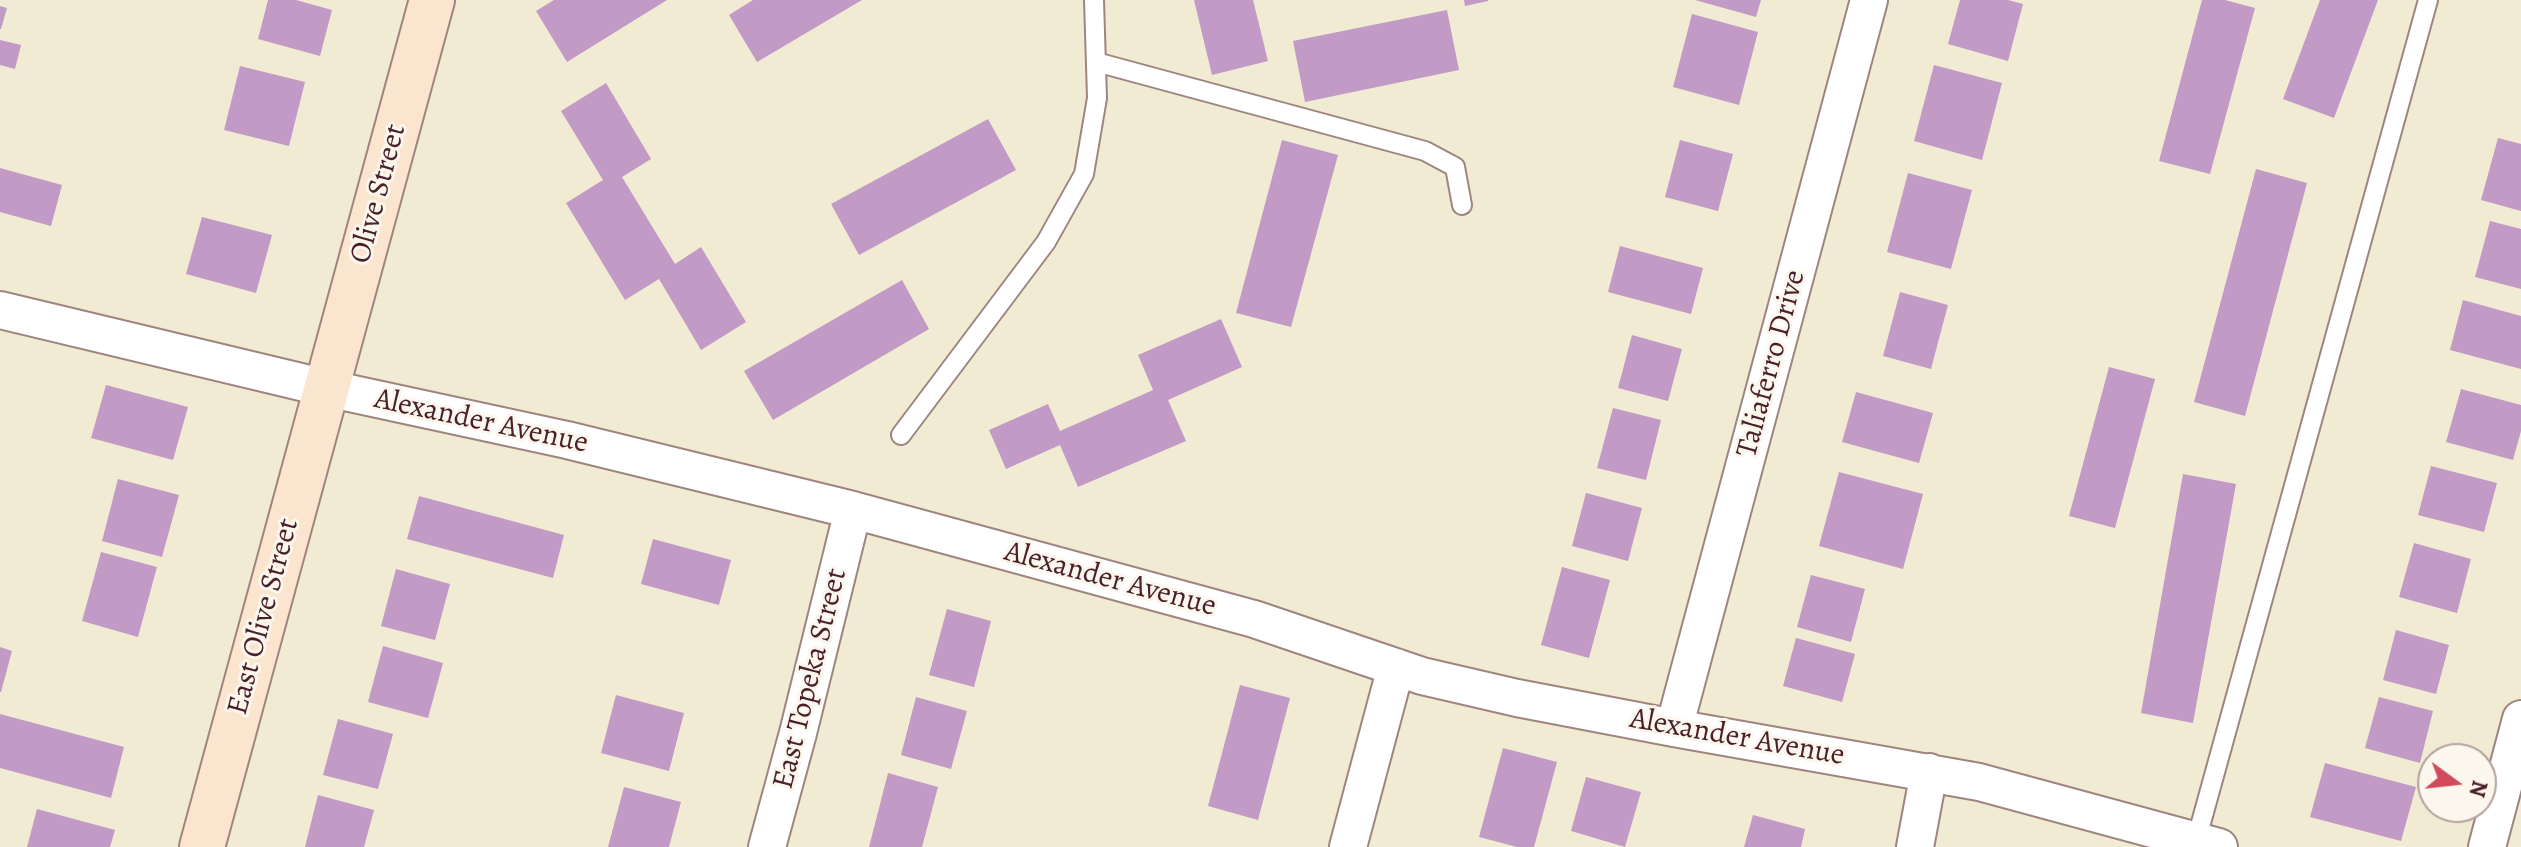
<!DOCTYPE html>
<style>
body{margin:0}
#map{position:relative;width:2521px;height:847px;overflow:hidden;background:#f2ebd3;font-family:Alegreya,serif}
canvas{display:block}
.north{position:absolute;left:2417px;top:743px;width:80px;height:80px;box-sizing:border-box;background:#fbf7ec;border:2px solid #b4a19f;border-radius:50%;rotate:105deg;font-size:22px;font-weight:700;line-height:32px;text-align:center;color:#4a1f2b}
.north::after{content:'';display:block;margin:auto;width:28px;height:36px;background:#d1495b;clip-path:polygon(50% 0,100% 100%,50% 72%,0 100%)}
</style>
<div id="map">
<canvas width="2521" height="847"></canvas>
<div class="north">N</div>
</div>
<script>
const ctx = document.querySelector('canvas').getContext('2d');
ctx.lineJoin = 'round';
function paint(path, color) { ctx.fillStyle = color; ctx.fill(path, 'evenodd'); }
const shape = rows => new Path2D(rows.map(r => 'M' + r).join(''));
function strokePath(path, color, width, dash) { ctx.strokeStyle = color; ctx.lineWidth = width; ctx.lineCap = dash ? 'butt' : 'round'; ctx.setLineDash(dash || []); ctx.stroke(path); }
function write(font, color, halo, rows, align = 'center') {
  ctx.font = font + ' Alegreya,serif'; ctx.lineWidth = 6; ctx.setLineDash([]); ctx.textBaseline = 'middle'; ctx.strokeStyle = halo; ctx.fillStyle = color; for (const [text, x, y, turn = 0] of rows) {
    ctx.save(); ctx.translate(x, y); ctx.rotate((+turn || 0) * Math.PI / 180); ctx.textAlign = isNaN(turn) ? turn : align; if (halo) ctx.strokeText(text, 0, 0); ctx.fillText(text, 0, 0); ctx.restore();
  }
}
paint(shape([
 [268,0,296,0,332,10,320,56,258,39],
 [554,0,667,0,567,62,536,11],
 [753,0,862,0,757,62,729,15],
 [1194,0,1253,0,1268,61,1212,75],
 [1464,0,1488,0,1488,1,1465,6],
 [1695,0,1761,0,1756,17],
 [1960,0,2008,0,2023,4,2008,61,1948,44],
 [2202,0,2225,0,2255,8,2210,174,2159,161],
 [2320,0,2378,0,2334,118,2283,99],
 [0,6,7,8,1,29,0,29],
 [1447,10,1459,70,1305,102,1293,41],
 [1692,14,1758,32,1739,105,1673,87],
 [0,40,21,45,15,69,0,65],
 [1934,65,2002,83,1982,160,1914,141],
 [240,66,305,82,289,146,224,130],
 [606,83,651,159,622,177,675,264,701,247,746,322,701,350,659,279,625,300,566,203,603,180,561,111],
 [988,119,1016,170,859,255,831,204],
 [2498,138,2521,144,2521,211,2481,200],
 [1282,140,1338,155,1291,327,1236,313],
 [1680,140,1733,154,1718,211,1665,197],
 [0,168,62,185,51,226,0,212],
 [2256,169,2307,183,2245,416,2194,402],
 [1908,173,1972,190,1951,269,1887,252],
 [202,217,272,235,256,293,186,274],
 [2490,221,2521,229,2521,289,2475,277],
 [1620,246,1703,268,1691,314,1608,292],
 [902,280,929,329,773,420,744,371],
 [1900,292,1948,305,1931,369,1883,356],
 [2463,300,2521,316,2521,369,2450,350],
 [1221,319,1242,367,1168,400,1186,441,1078,487,1060,445,1006,469,989,430,1048,404,1060,431,1153,390,1138,355],
 [1632,335,1682,349,1668,401,1618,388],
 [2109,367,2155,379,2115,528,2069,516],
 [106,385,188,407,173,460,91,438],
 [2461,389,2521,405,2521,431,2513,460,2446,442],
 [1856,392,1933,413,1919,463,1842,442],
 [1613,408,1661,420,1646,480,1597,468],
 [2431,466,2497,483,2484,532,2418,515],
 [1839,472,1923,494,1903,569,1819,546],
 [2183,474,2236,484,2193,723,2141,713],
 [118,479,179,495,162,557,102,541],
 [1586,493,1642,508,1628,561,1572,546],
 [419,496,564,535,553,578,407,539],
 [653,539,731,560,719,605,641,584],
 [2414,543,2471,559,2457,613,2399,597],
 [101,552,157,567,138,637,82,621],
 [1562,567,1610,580,1589,658,1541,645],
 [396,569,450,584,435,640,381,626],
 [1811,575,1865,589,1851,642,1797,627],
 [947,609,991,621,974,687,929,675],
 [2396,630,2449,645,2436,694,2383,680],
 [1796,638,1855,654,1842,702,1783,686],
 [383,646,443,663,428,718,368,702],
 [0,647,12,651,1,692,0,692],
 [1240,685,1290,698,1258,820,1208,806],
 [616,695,684,713,669,771,601,753],
 [916,697,967,711,951,769,901,755],
 [2379,697,2433,711,2420,763,2365,748],
 [0,714,124,747,111,798,0,768],
 [338,719,393,734,378,789,323,775],
 [1503,748,1557,762,1534,847,1517,847,1479,837],
 [2325,763,2416,787,2401,841,2310,817],
 [888,773,938,787,922,847,869,847],
 [1586,777,1641,792,1625,847,1571,831],
 [624,787,681,802,669,847,608,847],
 [318,795,374,810,364,847,305,847],
 [37,809,115,830,110,847,27,847],
 [1753,815,1805,829,1801,847,1744,847]
]), '#c19ac5');
const lane = shape([
 [1096,62,1425,151,1455,167,1462,205],
 [901,435,1046,242,1084,174,1097,98,1094,0],
 [2196,841,2428,0]
]);
const street = shape([
 [0,310,326,388,567,440,853,510,1254,619,1422,676,1517,698,1674,728,1979,782,2219,847],
 [1674,728,1869,0],
 [767,847,798,733,853,510],
 [1348,847,1396,667],
 [1915,847,1929,772],
 [2487,847,2521,719]
]);
const secondary = shape([
 [202,847,432,0]
]);
strokePath(lane, '#9e857f', 22);
strokePath(street, '#9e857f', 40);
strokePath(secondary, '#9e857f', 48);
strokePath(lane, '#fff', 18);
strokePath(street, '#fff', 36);
strokePath(secondary, '#fbe5cf', 44);
write('30px', '#4a1f2b', '#fbf7ec', [
 ["Olive Street",379,194,-75],
 ["Taliaferro Drive",1772,364,-75],
 ["Alexander Avenue",481,422,12],
 ["Alexander Avenue",1110,580,15],
 ["East Olive Street",264,617,-75],
 ["East Topeka Street",811,679,-76],
 ["Alexander Avenue",1737,738,10]
]);
</script>
